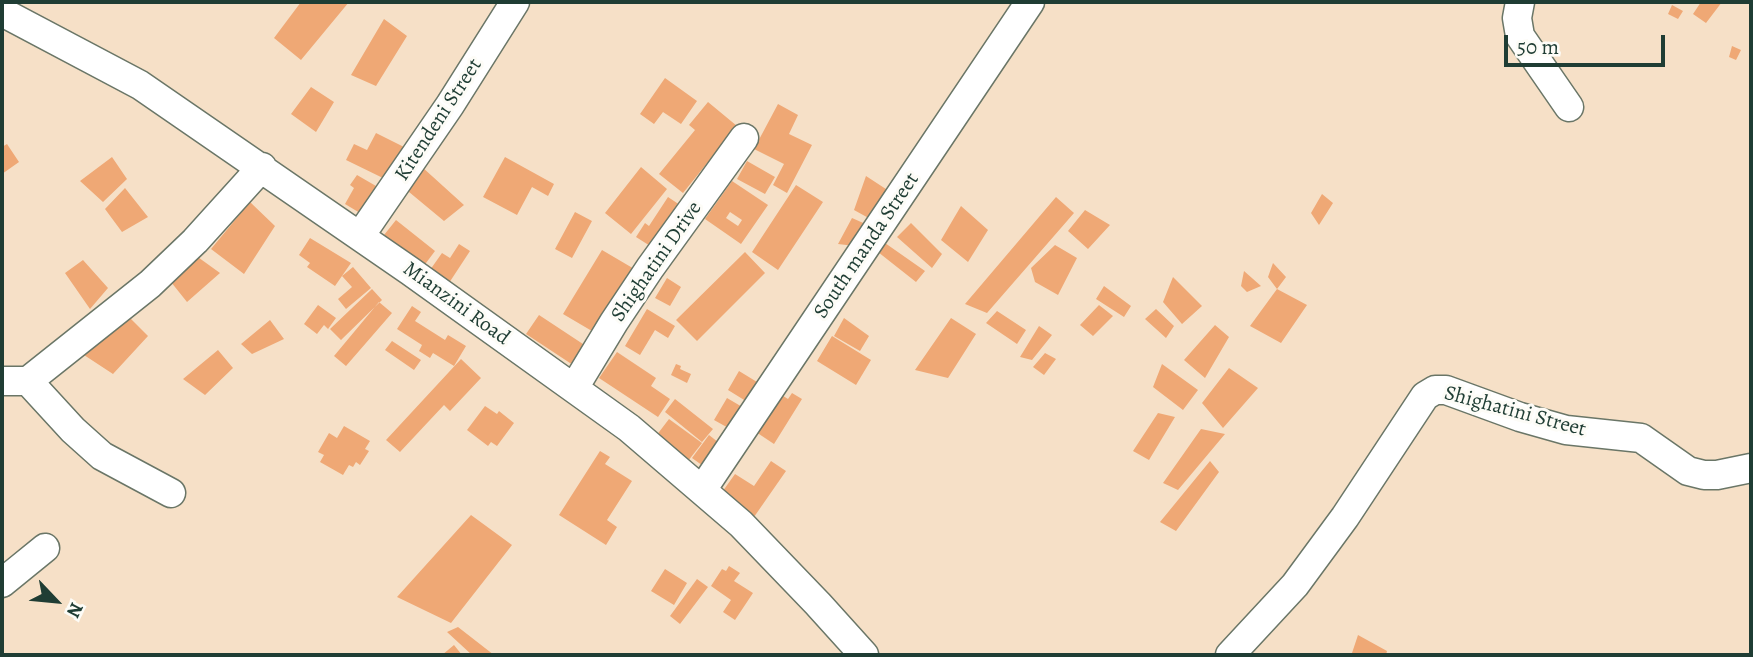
<!DOCTYPE html>
<style>
body{margin:0}
#map{position:relative;width:1753px;height:657px;overflow:hidden;background:#f6e0c7;font-family:Alegreya,serif}
canvas{display:block}
.frame{position:absolute;inset:0;border:4px solid #1f3d34;pointer-events:none}
.north{position:absolute;left:21px;top:566px;width:70px;height:70px;-webkit-text-stroke:5px #fdfcf7;paint-order:stroke;rotate:116deg;font-size:19px;font-weight:700;line-height:28px;text-align:center;color:#1f3d34}
.north::after{content:'';display:block;margin:auto;width:24px;height:32px;background:#1f3d34;clip-path:polygon(50% 0,100% 100%,50% 72%,0 100%)}
.scale{position:absolute;left:1504px;top:35px;width:161px;height:32px;box-sizing:border-box;border:4px solid #1f3d34;border-top:0;padding-left:9px;font-size:21px;line-height:24px;white-space:nowrap;color:#1f3d34;-webkit-text-stroke:5px #fdfcf7;paint-order:stroke}
</style>
<div id="map">
<canvas width="1753" height="657"></canvas>
<div class="frame"></div>
<div class="north">N</div>
<div class="scale">50 m</div>
</div>
<script>
const ctx = document.querySelector('canvas').getContext('2d');
ctx.lineJoin = 'round';
function paint(path, color) { ctx.fillStyle = color; ctx.fill(path, 'evenodd'); }
const shape = rows => new Path2D(rows.map(r => 'M' + r).join(''));
function strokePath(path, color, width, dash) { ctx.strokeStyle = color; ctx.lineWidth = width; ctx.lineCap = dash ? 'butt' : 'round'; ctx.setLineDash(dash || []); ctx.stroke(path); }
function write(font, color, halo, rows, align = 'center') {
  ctx.font = font + ' Alegreya,serif'; ctx.lineWidth = 6; ctx.setLineDash([]); ctx.textBaseline = 'middle'; ctx.strokeStyle = halo; ctx.fillStyle = color; for (const [text, x, y, turn = 0] of rows) {
    ctx.save(); ctx.translate(x, y); ctx.rotate((+turn || 0) * Math.PI / 180); ctx.textAlign = isNaN(turn) ? turn : align; if (halo) ctx.strokeText(text, 0, 0); ctx.fillText(text, 0, 0); ctx.restore();
  }
}
paint(shape([
 [301,2,349,2,301,60,274,38],
 [1701,2,1722,2,1706,23,1693,14],
 [1672,5,1683,11,1678,19,1668,14],
 [384,19,407,36,376,86,351,75],
 [1732,46,1741,50,1736,60,1729,57],
 [665,78,697,101,681,124,663,112,654,124,640,114],
 [311,87,334,102,316,132,291,114],
 [708,102,737,126,683,193,659,174,695,130,689,125],
 [778,104,798,115,789,134,812,145,787,193,773,185,784,164,754,149],
 [376,133,404,147,387,180,346,160,354,144,367,150],
 [7,144,19,162,2,174,2,147],
 [112,157,127,179,103,202,80,181],
 [505,157,554,184,548,196,532,187,517,215,483,197],
 [747,161,775,177,765,194,737,179],
 [422,167,464,205,444,221,403,187],
 [641,167,667,189,631,234,605,213],
 [357,175,376,186,360,213,345,204,354,188,350,185],
 [866,176,892,193,874,221,854,210],
 [732,181,768,205,741,244,705,219],
 [730,212,742,220,738,226,726,218],
 [796,185,823,202,778,270,752,252],
 [125,188,148,217,122,232,105,209],
 [1322,194,1333,203,1319,225,1311,213],
 [668,197,683,207,655,249,636,237,645,223,649,226],
 [1056,197,1074,213,987,313,965,304],
 [250,202,275,226,244,274,211,249],
 [961,206,988,230,968,262,941,240],
 [1085,210,1110,225,1088,249,1068,231],
 [575,212,592,221,572,258,555,249],
 [852,218,870,226,855,246,838,244],
 [396,220,435,251,423,267,384,235],
 [911,223,942,254,932,268,897,237],
 [310,238,351,263,335,286,307,267,310,263,299,255],
 [885,243,925,271,916,282,878,252],
 [459,244,470,251,449,283,430,270,442,253,450,258],
 [1055,245,1077,258,1058,295,1035,282,1031,268],
 [602,250,636,270,597,334,563,314],
 [745,252,765,273,697,341,676,320],
 [195,255,220,273,187,302,171,282],
 [83,260,108,288,90,309,65,273],
 [1273,263,1286,277,1277,289,1268,277],
 [353,267,371,288,346,309,338,299,352,287,342,276],
 [1244,271,1261,286,1247,292,1241,286],
 [1173,277,1202,306,1182,324,1163,302],
 [667,278,681,287,670,306,655,298],
 [1104,286,1131,306,1124,317,1096,299],
 [372,289,382,300,341,340,330,329],
 [1277,289,1307,305,1281,343,1250,326],
 [379,302,392,313,346,366,334,356],
 [318,305,336,318,328,329,324,325,317,334,304,324],
 [1099,305,1113,316,1093,336,1080,325],
 [412,306,421,312,415,321,445,340,448,335,466,346,454,366,433,353,430,358,419,351,422,345,397,329],
 [647,309,675,326,668,338,655,330,640,355,625,346],
 [1156,309,1174,326,1166,338,1145,319],
 [997,311,1026,330,1017,344,986,323],
 [126,314,148,336,113,374,84,355],
 [539,315,586,346,573,365,526,334],
 [844,318,869,336,860,351,834,336],
 [951,318,976,334,948,378,915,370],
 [270,320,284,339,252,354,241,344],
 [1215,325,1229,337,1205,378,1184,360],
 [1039,326,1052,335,1032,360,1020,357],
 [832,336,871,360,856,385,817,361],
 [392,341,421,360,414,370,385,350],
 [218,350,233,368,205,395,183,379],
 [617,352,656,378,651,386,670,399,658,417,599,378],
 [1045,353,1056,359,1044,375,1033,367],
 [461,359,481,378,450,411,444,405,400,452,386,440],
 [676,364,681,366,680,369,691,374,687,383,671,375],
 [1162,364,1198,390,1183,410,1153,387],
 [1229,368,1258,388,1223,428,1202,403],
 [739,371,762,385,749,403,728,390],
 [792,393,802,399,774,444,756,432,780,394,788,399],
 [727,398,744,408,732,430,714,420],
 [675,399,713,429,702,442,665,412],
 [485,406,497,414,499,411,514,423,497,446,491,442,488,446,467,430],
 [1158,413,1175,417,1149,460,1133,451],
 [669,419,702,443,688,461,656,436],
 [344,426,370,441,365,449,369,451,360,465,356,462,353,467,349,465,343,475,320,462,324,455,318,452,329,433,337,438],
 [1201,429,1225,434,1178,490,1163,483],
 [709,435,723,446,706,468,692,458],
 [600,451,610,457,605,464,632,481,607,520,617,527,606,545,559,515],
 [771,461,786,471,754,517,720,495,735,474,754,486],
 [1210,461,1219,472,1176,531,1160,522],
 [471,515,512,545,451,623,397,597],
 [729,566,740,573,734,581,753,593,735,620,723,612,731,600,711,586,722,569,726,571],
 [665,569,687,583,674,605,651,591],
 [697,579,708,587,680,624,670,616],
 [458,627,494,655,472,655,447,632],
 [1358,635,1387,651,1386,655,1355,655,1352,653],
 [454,645,462,655,442,655]
]), '#efa875');
const minor = shape([
 [1520,2,1517,18,1520,36,1569,107],
 [2,12,140,85,410,271,629,428,741,524,818,604,864,655],
 [360,236,450,105,515,2],
 [2,381,28,381,150,284,195,241,262,167],
 [28,381,73,430,102,456,171,493],
 [574,388,614,322,650,268,744,138],
 [702,490,1030,2],
 [2,583,45,548],
 [1230,655,1295,585,1345,517,1425,396,1435,390,1446,390,1520,417,1566,430,1641,438,1688,471,1704,475,1717,475,1751,468]
]);
strokePath(minor, '#6a7667', 31);
strokePath(minor, '#fff', 28);
write('21px', '#1f3d34', '#fdfcf7', [
 ["Kitendeni Street",439,120,-57],
 ["South manda Street",867,246,-56],
 ["Shighatini Drive",657,262,-55],
 ["Mianzini Road",456,304,36],
 ["Shighatini Street",1515,412,15]
]);
</script>
